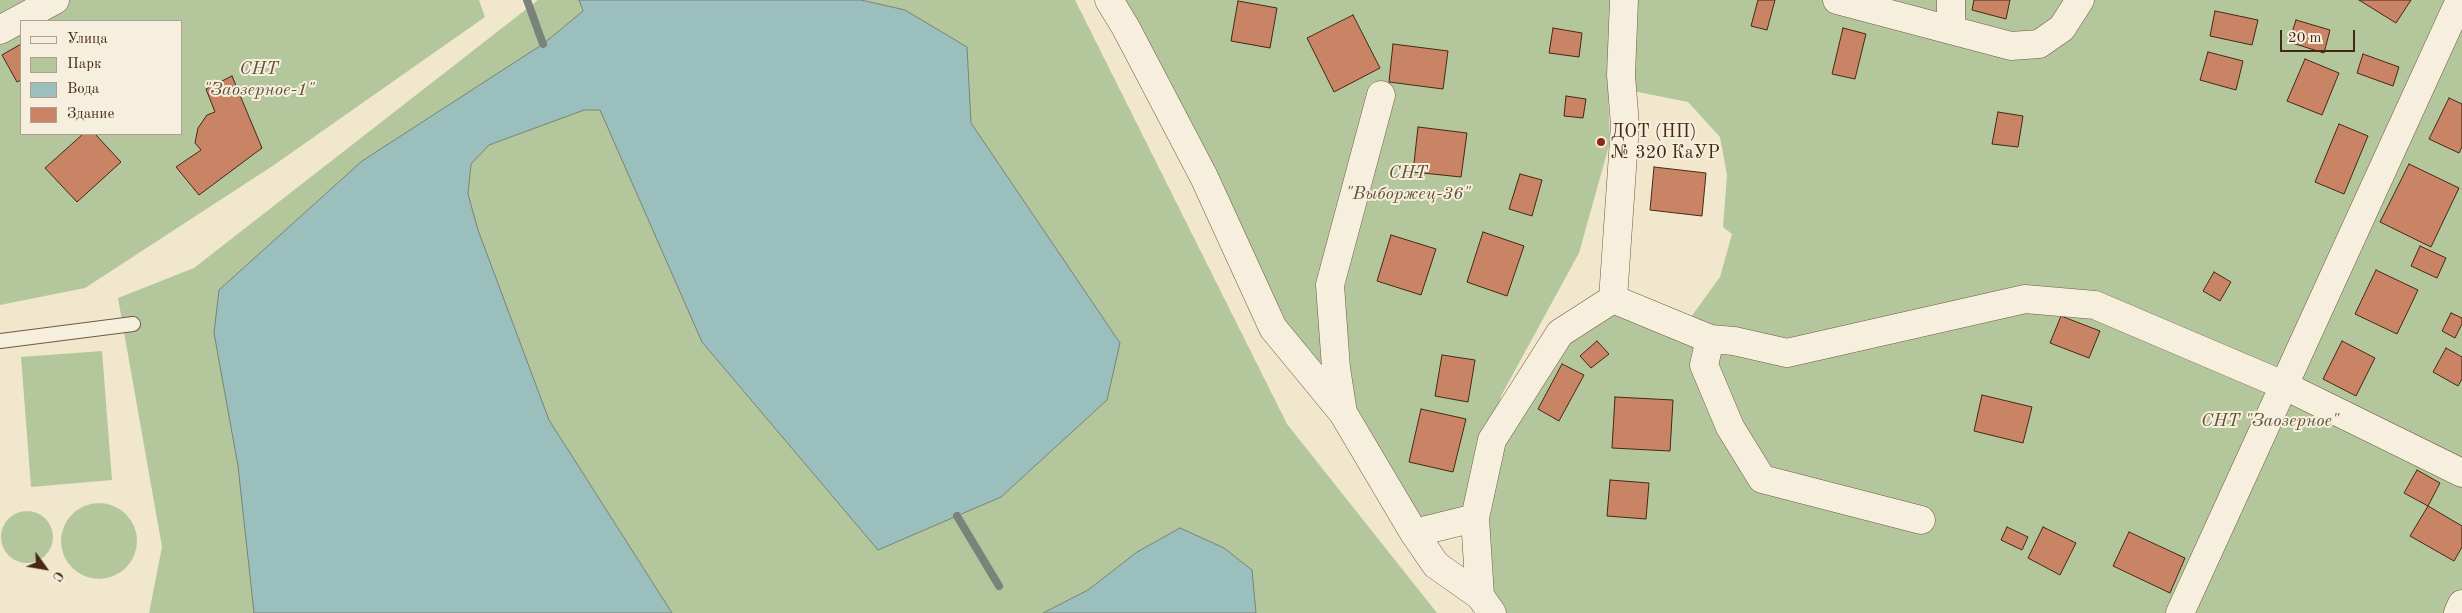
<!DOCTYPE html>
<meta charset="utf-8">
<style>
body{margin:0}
#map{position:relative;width:2462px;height:613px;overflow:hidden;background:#f1e7cc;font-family:"Old Standard TT",serif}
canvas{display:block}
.legend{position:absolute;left:20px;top:20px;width:162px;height:115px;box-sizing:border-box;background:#f6efde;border:1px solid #b0a08d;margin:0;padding:6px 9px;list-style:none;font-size:15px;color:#462914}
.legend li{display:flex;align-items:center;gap:10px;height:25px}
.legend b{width:25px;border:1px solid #b0a08d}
.north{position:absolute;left:20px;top:543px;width:50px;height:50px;-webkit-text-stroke:4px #f6efde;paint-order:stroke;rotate:122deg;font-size:14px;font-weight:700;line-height:20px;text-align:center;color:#462914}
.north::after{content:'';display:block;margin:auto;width:18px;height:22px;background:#462914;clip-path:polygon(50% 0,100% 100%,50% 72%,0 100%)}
.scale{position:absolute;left:2280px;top:30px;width:75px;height:22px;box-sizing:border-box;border:2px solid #462914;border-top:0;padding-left:6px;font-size:15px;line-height:18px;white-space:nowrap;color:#462914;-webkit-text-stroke:4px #f6efde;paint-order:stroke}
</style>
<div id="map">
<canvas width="2462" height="613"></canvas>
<ul class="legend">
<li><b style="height:6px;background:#f6efde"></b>Улица</li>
<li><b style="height:14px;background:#b4c79c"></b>Парк</li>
<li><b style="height:14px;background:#9bbfbc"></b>Вода</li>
<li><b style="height:14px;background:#c88465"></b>Здание</li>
</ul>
<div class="north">С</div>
<div class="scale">20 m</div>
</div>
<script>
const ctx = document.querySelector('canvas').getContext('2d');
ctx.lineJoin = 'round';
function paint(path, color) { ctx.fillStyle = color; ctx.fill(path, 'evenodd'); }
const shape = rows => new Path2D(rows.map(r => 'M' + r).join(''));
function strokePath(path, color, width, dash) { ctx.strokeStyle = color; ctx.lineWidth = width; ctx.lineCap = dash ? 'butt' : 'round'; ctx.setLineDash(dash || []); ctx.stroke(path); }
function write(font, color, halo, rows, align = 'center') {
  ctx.font = font + ' "Old Standard TT",serif'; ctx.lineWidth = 4; ctx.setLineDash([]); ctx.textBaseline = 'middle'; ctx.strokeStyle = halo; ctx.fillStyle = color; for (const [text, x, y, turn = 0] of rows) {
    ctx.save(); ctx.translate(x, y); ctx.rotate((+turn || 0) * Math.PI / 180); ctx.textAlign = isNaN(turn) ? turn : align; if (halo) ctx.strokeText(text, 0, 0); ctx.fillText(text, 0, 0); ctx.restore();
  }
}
paint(shape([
 [0,0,479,0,485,17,274,165,85,288,0,305],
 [21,21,181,21,181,134,21,134],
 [538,0,1075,0,1287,424,1437,613,149,613,162,547,118,298,194,268],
 [1109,0,2462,0,2462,613,1492,613,1480,596,1492,440,1560,333,1613,299,1683,328,1720,277,1732,234,1723,227,1727,175,1720,137,1688,102,1608,86,1610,142,1579,253,1501,396,1470,520,1411,528,1301,366],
 [102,351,112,480,31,487,21,357],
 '61 541a38 38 0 1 1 76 0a38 38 0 1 1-76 0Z',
 '1 537a26 26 0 1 1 52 0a26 26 0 1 1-52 0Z'
]), '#b4c79c');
const water = shape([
 [579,0,861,0,905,10,967,47,971,123,1120,343,1107,400,1001,497,878,550,702,342,600,110,584,110,489,145,471,164,468,194,478,230,549,420,672,613,254,613,238,466,214,333,219,290,362,161,543,44,583,11,579,0],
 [1180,528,1224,548,1252,570,1256,613,1043,613,1088,590,1137,552,1180,528]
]);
paint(water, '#9bbfbc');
strokePath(water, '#798379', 1);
strokePath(shape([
 [527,0,543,44],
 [957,516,999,586]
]), '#798379', 8);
const building = shape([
 [1758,0,1775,0,1767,30,1751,26,1758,0],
 [1974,0,2010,0,2006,19,1972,10,1974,0],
 [2359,0,2411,0,2396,23,2359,0],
 [1238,1,1277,8,1270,48,1231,41,1238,1],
 [2215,11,2258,20,2252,45,2210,36,2215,11],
 [1353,15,1380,68,1334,92,1307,38,1353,15],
 [2296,20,2330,30,2324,53,2289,42,2296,20],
 [1553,28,1582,33,1579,57,1549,53,1553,28],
 [1843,28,1866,34,1855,79,1832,74,1843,28],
 [21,44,21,80,17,82,2,55,21,44],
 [1393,44,1448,51,1443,89,1389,82,1393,44],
 [2208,52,2243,61,2236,90,2200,80,2208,52],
 [2363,54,2399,67,2393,86,2357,73,2363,54],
 [2305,59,2339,73,2322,115,2287,101,2305,59],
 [232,76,262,148,199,195,176,167,201,150,195,143,198,128,207,115,215,112,206,89,232,76],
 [1566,96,1586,99,1583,118,1564,116,1566,96],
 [2449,98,2462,104,2462,147,2459,153,2429,139,2449,98],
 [1998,112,2023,116,2018,147,1992,144,1998,112],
 [2339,124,2368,136,2344,194,2315,182,2339,124],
 [1418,127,1467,133,1461,177,1413,172,1418,127],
 [83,134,95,134,121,162,77,202,45,168,83,134],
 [2409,164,2459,188,2431,247,2380,222,2409,164],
 [1654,167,1706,173,1702,216,1650,210,1654,167],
 [1520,174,1542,180,1532,216,1509,209,1520,174],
 [1483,232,1524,246,1507,296,1467,282,1483,232],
 [1391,235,1436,249,1421,295,1377,281,1391,235],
 [2420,246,2446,258,2437,278,2411,266,2420,246],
 [2376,270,2418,290,2397,334,2355,314,2376,270],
 [2214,272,2231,282,2220,301,2203,291,2214,272],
 [2451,313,2462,318,2462,324,2455,338,2442,331,2451,313],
 [2061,316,2100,331,2089,358,2050,343,2061,316],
 [1597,341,1609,354,1591,368,1580,356,1597,341],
 [2342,341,2375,358,2356,396,2323,379,2342,341],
 [2446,348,2462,357,2462,379,2458,386,2433,372,2446,348],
 [1442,355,1475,360,1468,402,1435,396,1442,355],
 [1562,364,1584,375,1559,421,1538,409,1562,364],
 [1982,395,2032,407,2023,443,1974,431,1982,395],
 [1615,397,1673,400,1670,451,1612,448,1615,397],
 [1421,409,1466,419,1453,472,1409,462,1421,409],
 [2417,470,2440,483,2428,506,2404,493,2417,470],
 [1610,480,1649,483,1646,519,1607,516,1610,480],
 [2428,506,2462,526,2462,547,2454,561,2410,536,2428,506],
 [2007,527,2028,537,2022,550,2001,540,2007,527],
 [2043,527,2076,543,2060,575,2028,558,2043,527],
 [2129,532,2185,558,2170,593,2113,566,2129,532]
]);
paint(building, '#c88465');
strokePath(building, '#462914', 1);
const service = shape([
 [0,341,133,324]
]);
const minor = shape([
 [1109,0,1126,28,1204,177,1273,328,1343,413,1414,533,1436,565,1480,596,1492,613],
 [1837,0,2011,46,2039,44,2062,28,2080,0],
 [1951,29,1951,0],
 [0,30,55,0],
 [1613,299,1710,339,1734,341,1787,353,2025,299,2095,305,2283,385,2462,473],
 [1613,299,1625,125,1621,75,1624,0],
 [1710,339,1704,365,1730,427,1762,479,1921,520],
 [1343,413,1336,368,1330,285,1381,95],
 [1414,533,1475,518],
 [1480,596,1475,518,1492,440,1560,333,1613,299],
 [2180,613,2460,0],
 [2458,613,2462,604]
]);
strokePath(service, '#715842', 16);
strokePath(minor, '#715842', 29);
strokePath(service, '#f6efde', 14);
strokePath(minor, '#f6efde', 28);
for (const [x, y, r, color] of [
 [1601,142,5,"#8f2418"]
]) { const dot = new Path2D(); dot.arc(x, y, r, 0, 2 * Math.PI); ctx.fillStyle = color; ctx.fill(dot); strokePath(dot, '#f6efde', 2); }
write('italic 18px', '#625036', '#f6efde', [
 ["СНТ",259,69],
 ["\"Заозерное-1\"",259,90],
 ["СНТ",1408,173],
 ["\"Выборжец-36\"",1408,194],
 ["СНТ \"Заозерное\"",2270,421]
]);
write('18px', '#462914', '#f6efde', [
 ["ДОТ (НП)",1611,132],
 ["№ 320 КаУР",1611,153]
], 'left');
</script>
